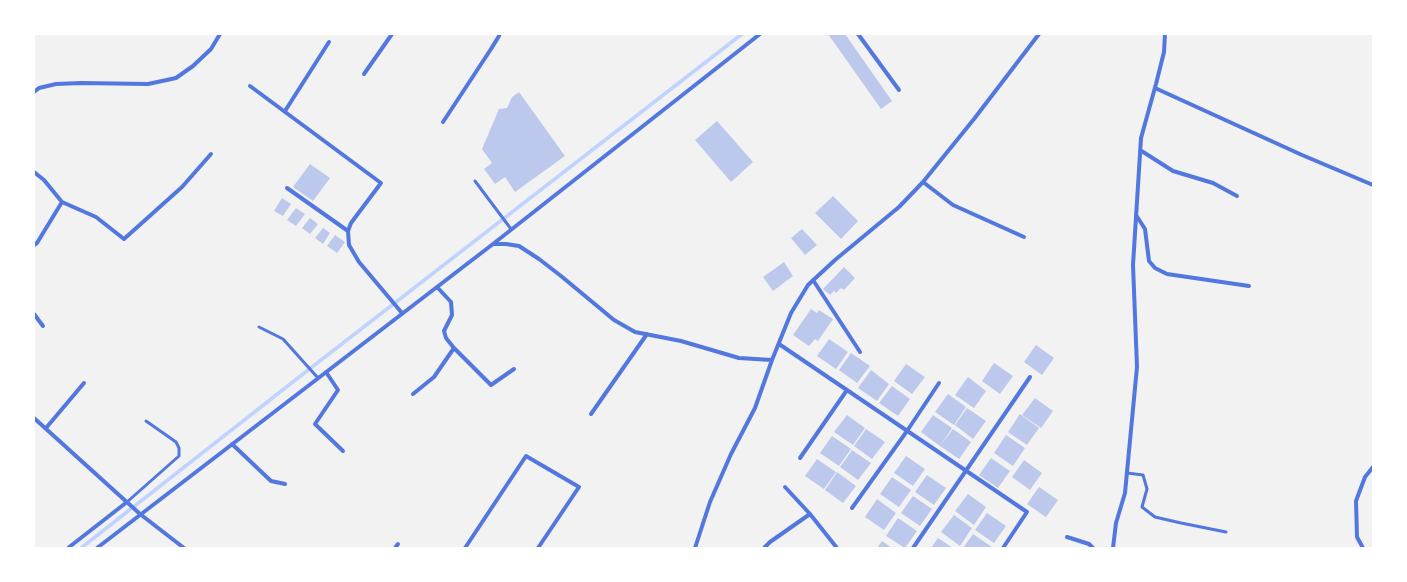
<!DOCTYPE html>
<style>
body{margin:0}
#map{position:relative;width:1407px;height:582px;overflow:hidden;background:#f2f2f2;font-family:Raleway,sans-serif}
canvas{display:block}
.frame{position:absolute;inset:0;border:35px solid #fff;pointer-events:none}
</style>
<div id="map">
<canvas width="1407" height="582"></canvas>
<div class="frame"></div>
</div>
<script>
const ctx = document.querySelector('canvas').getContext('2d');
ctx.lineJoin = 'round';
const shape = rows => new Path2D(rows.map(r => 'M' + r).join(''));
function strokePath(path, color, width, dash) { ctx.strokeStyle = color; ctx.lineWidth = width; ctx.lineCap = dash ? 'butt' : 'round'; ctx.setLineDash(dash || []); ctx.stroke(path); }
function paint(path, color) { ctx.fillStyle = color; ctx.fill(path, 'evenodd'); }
strokePath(shape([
 [81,548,303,374,742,34]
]), '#bfd3fe', 3.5);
paint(shape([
 [828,34,845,34,892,101,881,109],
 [519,92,565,156,515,192,505,177,495,184,484,169,492,163,482,149,499,109,507,108,512,97],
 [717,121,753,162,731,182,695,140],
 [310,164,330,178,313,201,293,187],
 [833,196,858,221,841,239,815,213],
 [282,198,291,204,283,216,274,211],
 [296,208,305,214,296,226,287,220],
 [310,218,318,224,310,234,302,228],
 [323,228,330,233,323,244,315,238],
 [802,229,817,245,805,255,791,238],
 [335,235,345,242,337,253,327,246],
 [784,262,793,276,773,291,763,277],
 [844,267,855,278,844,290,841,288,836,293,834,291,830,295,823,289],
 [811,309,817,313,819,310,833,319,818,341,815,339,809,346,793,335],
 [829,339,848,352,836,369,817,356],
 [1036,345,1054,358,1042,375,1024,362],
 [851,353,870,366,857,383,839,370],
 [994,363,1013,376,1000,394,982,381],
 [906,364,925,377,912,394,894,381],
 [871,370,889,384,877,401,858,388],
 [968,377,986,391,974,408,955,395],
 [892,386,910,399,898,416,879,403],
 [948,394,966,407,954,425,935,412],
 [1035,398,1053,411,1041,428,1022,415],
 [967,408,986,421,973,439,955,425],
 [1020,414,1039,428,1027,445,1008,432],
 [847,415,865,428,853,445,834,432],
 [933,415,952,428,940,446,921,432],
 [866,429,885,442,872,459,854,446],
 [953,429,971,442,959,459,940,446],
 [1006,435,1025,448,1013,466,994,453],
 [832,436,851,449,839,466,820,453],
 [852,450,871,463,858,480,840,467],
 [906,456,925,469,913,486,894,473],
 [991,458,1010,471,998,488,979,475],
 [817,459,836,472,824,489,805,476],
 [1024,460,1042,473,1030,490,1012,477],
 [837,472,856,486,843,503,825,490],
 [927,475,946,488,934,505,915,492],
 [892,477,911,490,899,507,880,494],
 [1039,487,1058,500,1046,517,1027,504],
 [968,494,986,507,974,525,955,511],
 [913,496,932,509,920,526,901,513],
 [877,499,896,513,884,530,865,517],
 [987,513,1006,526,994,543,975,530],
 [954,515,972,528,960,546,941,532],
 [898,518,917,531,905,548,886,536],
 [973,534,992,547,991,548,963,548],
 [938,538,953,548,931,548],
 [882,541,892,548,877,548]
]), '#bdc9ec');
strokePath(shape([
 [475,181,511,229],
 [259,327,283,339,318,378],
 [1127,473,1143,475,1147,489,1142,507,1155,517,1181,523,1226,532],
 [127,502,179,456,179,448,176,442,146,421]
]), '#5277de', 3);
strokePath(shape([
 [858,34,899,90],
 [364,74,392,34],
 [250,86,381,183,351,223,348,231,349,245,359,262,402,313],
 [1155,88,1302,155,1373,185],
 [34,92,39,88,56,84,81,83,148,84,176,78,193,66,211,49,220,34],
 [285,111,329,42],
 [443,122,491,49,499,36,499,34],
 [1140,150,1173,171,1213,183,1237,196],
 [34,172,44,180,62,202,96,217,124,239,182,187,211,154],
 [923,182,953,205,1024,237],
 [287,188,348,231],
 [1136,215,1145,229,1149,261,1155,268,1167,274,1249,286],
 [493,244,506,244,519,246,539,259,561,276,614,320,635,332,681,341,739,358,772,360],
 [34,245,37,243,62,202],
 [813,280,860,352],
 [34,314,43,326],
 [779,344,1027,512,1003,548],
 [454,348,491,385,514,369],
 [326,372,338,390,315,424,343,451],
 [413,394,434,377,454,348,446,338,444,331,452,315,451,302,437,287],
 [591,414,647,334],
 [34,418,140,514,184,548],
 [46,428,84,383],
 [232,444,271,481,285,484],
 [800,458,847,390],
 [785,487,810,514,837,548],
 [852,508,907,431,939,383],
 [1067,537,1089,544,1093,548],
 [68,548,127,502],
 [97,548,493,244,760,34],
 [395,548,398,544],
 [465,548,526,456,579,487,538,548],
 [695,548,710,502,731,454,755,408,772,360,791,313,808,285,835,260,899,207,923,182,974,119,1039,34],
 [764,548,770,542,810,514],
 [913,548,1030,377],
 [1113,548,1116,523,1125,493,1137,367,1133,265,1141,138,1156,84,1164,52,1165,34],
 [1363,548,1357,537,1356,501,1365,477,1373,467]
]), '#5277de', 4);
</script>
